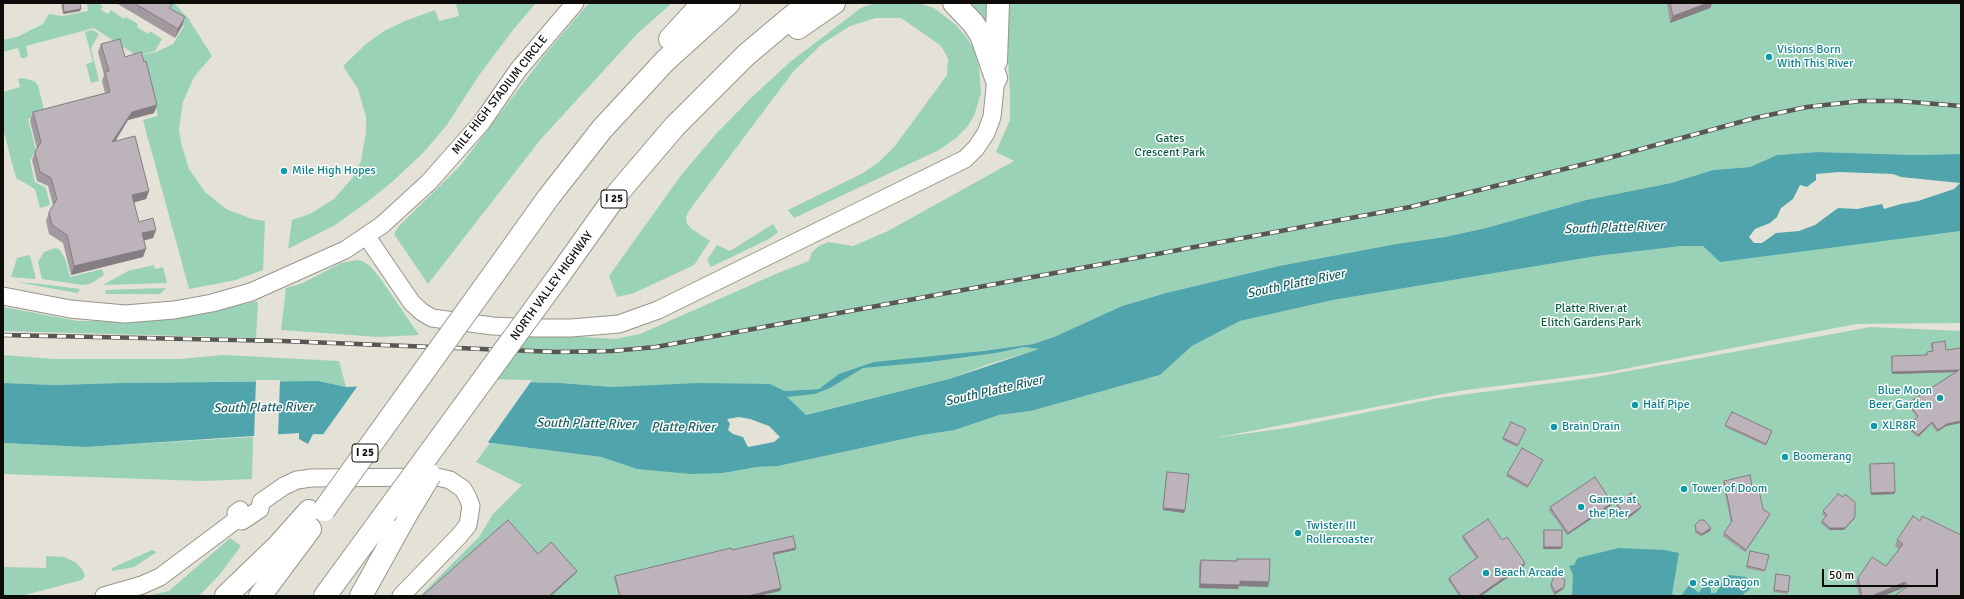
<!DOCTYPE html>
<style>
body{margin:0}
#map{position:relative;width:1964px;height:599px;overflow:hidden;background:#e4e2d7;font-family:Signika,sans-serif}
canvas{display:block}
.frame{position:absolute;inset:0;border:4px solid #0d0c09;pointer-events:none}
.scale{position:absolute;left:1822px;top:569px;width:116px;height:18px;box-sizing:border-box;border:2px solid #0d0c09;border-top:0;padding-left:5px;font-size:12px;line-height:14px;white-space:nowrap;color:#0d0c09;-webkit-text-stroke:3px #fff;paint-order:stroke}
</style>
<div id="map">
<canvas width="1964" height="599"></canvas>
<div class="frame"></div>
<div class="scale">50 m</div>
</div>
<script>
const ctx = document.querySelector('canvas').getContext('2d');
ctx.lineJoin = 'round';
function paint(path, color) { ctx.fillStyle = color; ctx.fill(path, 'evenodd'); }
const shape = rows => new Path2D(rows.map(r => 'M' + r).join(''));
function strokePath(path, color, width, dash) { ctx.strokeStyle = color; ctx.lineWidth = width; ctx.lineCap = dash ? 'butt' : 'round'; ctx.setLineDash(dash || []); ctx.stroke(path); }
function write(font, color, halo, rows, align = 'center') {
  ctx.font = font + ' Signika,sans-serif'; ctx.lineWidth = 3; ctx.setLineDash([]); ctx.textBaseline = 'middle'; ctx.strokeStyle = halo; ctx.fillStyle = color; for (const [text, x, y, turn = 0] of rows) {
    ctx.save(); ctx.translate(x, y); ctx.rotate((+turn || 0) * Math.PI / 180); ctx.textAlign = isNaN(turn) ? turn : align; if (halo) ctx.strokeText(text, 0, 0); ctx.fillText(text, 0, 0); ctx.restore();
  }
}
paint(shape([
 [87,3,98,3,103,6,101,10,108,14,111,10,124,19,126,17,138,24,137,27,148,34,150,31,162,39,155,51,137,56,94,28,26,46,28,56,24,58,21,58,18,48,3,52,3,40,17,37,43,24,49,14,62,16,88,11],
 [154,3,174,3,188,18,212,56,194,77,183,102,179,129,181,143,189,169,205,192,226,209,252,219,265,221,263,270,236,280,189,289,143,120,158,116,142,55,156,52,173,44,184,26,168,17],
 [458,3,536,3,513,30,480,74,446,126,423,153,392,182,366,203,335,225,288,249,292,220,310,214,334,199,353,177,361,161,366,132,366,117,358,89,343,66,366,44,384,31,405,21,435,10,439,21,459,16,456,4],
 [589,3,672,3,638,33,541,139,428,284,394,234,399,226,460,166,547,52],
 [875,3,918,3,934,8,956,25,966,37,973,47,979,67,981,93,974,116,967,127,956,138,939,150,794,218,788,210,863,173,879,162,895,146,947,75,948,59,944,51,940,45,901,18,876,18,850,26,822,44,793,72,688,212,686,218,687,224,693,230,710,241,694,265,634,293,617,297,609,276,682,174,716,134,752,97,790,62,861,8],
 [962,3,988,3,992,45],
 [1007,3,1961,3,1961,154,1915,155,1818,152,1777,155,1750,167,1713,170,1671,183,1586,200,1486,228,1445,237,1396,244,1279,266,1166,293,1122,306,1054,337,1033,344,864,367,930,362,996,353,1024,347,1040,349,989,364,949,379,805,415,786,397,815,394,830,388,845,377,819,389,785,391,769,384,612,387,561,383,482,381,517,333,615,339,640,334,778,273,809,261,812,252,819,246,828,242,853,246,888,231,1014,161,996,152,1010,120,1010,92,1006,30],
 [93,30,99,34,91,48,99,81,91,83,86,64,93,62,85,32],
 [23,78,34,81,38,85,45,114,28,119,36,150,30,161,35,182,46,188,50,205,40,208,35,189,16,178,3,128,3,92,20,87,18,79],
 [773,224,778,232,769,239,711,267,707,260,717,245,730,251],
 [1961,231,1961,323,1856,324,1608,372,1459,391,1214,438,1293,427,1438,398,1590,378,1871,327,1961,331,1961,596,420,596,479,537,493,514,522,485,476,462,490,443,601,457,637,469,723,473,757,467,778,466,922,435,955,430,999,415,1031,411,1160,375,1192,346,1240,321,1333,300,1597,256,1682,246,1847,245],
 [55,248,59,249,65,258,70,277,102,269,104,275,90,284,82,285,42,279,38,262,44,252],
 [30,255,36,279,11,277,17,258],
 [357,260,362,261,370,266,380,278,419,335,379,337,281,330,286,288,303,283,341,263],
 [154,265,155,269,163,267,167,283,103,285,128,271],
 [17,282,41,284,80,289,77,293],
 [166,288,160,294,106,294,105,290],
 [256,301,258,303,256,338,3,331,3,307,78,321,148,321,198,315],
 [3,355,55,359,180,359,223,355,339,361,346,387,318,381,121,383,55,385,3,383],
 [253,437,252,479,203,481,3,474,3,443,86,447],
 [230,538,241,546,220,574,199,596,146,596,169,591],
 [152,550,157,552,134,567,112,571,112,568],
 [46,556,64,557,75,562,82,569,85,576,82,580,21,596,3,596,3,567,46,568]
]), '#99d2b6');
paint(shape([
 [1818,152,1915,155,1961,154,1961,231,1720,262,1703,246,1682,246,1597,256,1333,300,1240,321,1192,346,1160,375,1031,411,999,415,955,430,922,435,778,466,757,467,723,473,691,474,637,469,601,457,452,438,313,434,308,444,299,439,299,433,86,447,3,443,3,383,55,385,121,383,318,381,346,387,482,381,561,383,612,387,698,383,770,384,785,391,819,389,839,374,874,362,983,351,1033,344,1054,337,1122,306,1166,293,1279,266,1396,244,1445,237,1486,228,1586,200,1671,183,1713,170,1750,167,1777,155],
 [1839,172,1893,174,1901,177,1960,183,1954,189,1918,201,1901,204,1884,209,1882,204,1857,209,1838,208,1815,225,1799,231,1776,233,1762,243,1754,243,1749,237,1755,229,1770,223,1777,217,1781,208,1793,199,1800,185,1807,187,1816,180,1816,174],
 [1024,347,1039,349,949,379,806,415,787,397,815,394,830,388,863,368,930,362,996,353],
 [739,417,750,419,769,426,780,437,774,442,748,447,743,437,733,434,728,430,730,424,727,419],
 [1619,548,1664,550,1679,553,1672,594,1677,596,1572,596,1573,575,1569,566,1574,565,1578,558],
 [1729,575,1746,577,1749,581,1750,589,1741,596,1681,596,1689,585,1699,593,1707,581,1710,582,1711,593,1716,593,1724,578]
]), '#4fa5ab');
paint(shape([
 [482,379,532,380,486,445,452,440,322,436,359,384],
 [256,380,280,380,278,437,254,439]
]), '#e4e2d7');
const minor = shape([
 [367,237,412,303,422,312,432,318,493,326,536,328,571,328,619,324,658,310,965,159,976,148,986,133,992,117,996,78],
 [3,296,70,309,125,314,174,310,212,303,251,292,345,250,382,225,429,182,482,122,518,70,575,3],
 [236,520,242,521,260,509,261,502,284,486,297,480,311,478,437,477,450,480,463,489,468,498,471,506,468,525,459,536,401,596],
 [104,596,142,585,160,577,236,520,236,513,240,510]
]);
const highway = shape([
 [954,3,973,23,981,35,996,78],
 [798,28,834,3],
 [670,39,703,3],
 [996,61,998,3],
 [493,275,548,198,602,129,665,61,729,3],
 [558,277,617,194,675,126,746,55,808,3],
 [226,596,277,547,309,511],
 [260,596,310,529],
 [325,596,385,514],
 [361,596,407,513]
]);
strokePath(minor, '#97958b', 19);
strokePath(highway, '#97958b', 24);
strokePath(minor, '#fff', 17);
strokePath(highway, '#fff', 22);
const rail = shape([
 [3,335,282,341,557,352,612,351,656,347,1410,207,1601,160,1755,118,1807,107,1861,101,1899,101,1961,106]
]);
strokePath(rail, '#595751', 4.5);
strokePath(rail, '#fff', 3, [9]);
const highwayBridge = shape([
 [324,510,493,275],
 [407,513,430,475],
 [385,514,558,277]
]);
strokePath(highwayBridge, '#97958b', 24, []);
strokePath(highwayBridge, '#fff', 22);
paint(shape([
 [61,3,80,3,80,11,63,14],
 [116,3,169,3,170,9,182,26,175,38],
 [1667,3,1712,3,1710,8,1670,23],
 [101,44,125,57,157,105,154,113,128,120,115,142,149,191,146,199,134,202,139,222,156,230,153,238,144,240,143,257,71,275,63,243,49,234,46,221,49,212,53,205,48,186,37,181,32,160,35,152,37,149,30,121,33,112,105,93,102,81,104,75,98,52],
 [1932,343,1946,350,1961,348,1946,426,1937,432,1931,424,1918,437,1907,429,1908,427,1917,417,1907,405,1908,403,1956,372,1892,374,1891,358,1892,356,1926,355,1927,352,1932,351,1931,345],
 [1732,412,1772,431,1766,446,1725,427],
 [1511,422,1526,429,1517,447,1502,440],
 [1543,460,1527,488,1506,476,1507,474],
 [1870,464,1894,494,1871,495,1869,467],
 [1167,472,1185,510,1184,513,1163,510,1166,475],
 [1724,481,1752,487,1763,509,1770,514,1769,516,1745,552,1723,536,1724,533,1731,523,1723,484],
 [1612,503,1612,505,1567,535,1549,510,1550,507],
 [1617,504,1641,507,1640,509,1626,520,1616,506],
 [1823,511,1855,517,1854,519,1844,530,1829,530,1821,523,1822,521,1826,517,1822,514],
 [1913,516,1961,596,1904,589,1903,588,1883,596,1859,596,1856,583,1858,578,1886,566,1899,549,1895,546,1897,540],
 [1695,525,1711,528,1710,531,1701,536,1695,533],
 [1544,530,1562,547,1561,549,1543,549,1543,532],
 [1463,536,1502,540,1524,566,1481,596,1459,596,1448,580,1449,578,1476,558,1462,538],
 [796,548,795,550,773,555,781,588,780,591,757,596,619,596,614,578,615,576,732,550],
 [1750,551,1765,570,1765,572,1746,568],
 [1237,559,1269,582,1268,587,1239,586,1238,589,1199,588,1199,565,1201,560,1236,561],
 [1776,574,1788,592,1787,594,1773,592],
 [1554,577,1564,587,1563,589,1554,595,1550,586]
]), '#a39aa0');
paint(shape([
 [1708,3,1712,3,1710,8,1670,23,1673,16],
 [81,9,80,11,63,14,64,12],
 [185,17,182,26,175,38,178,29],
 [157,105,154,113,128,120,109,151,112,142,132,112],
 [149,191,146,199,129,204,132,195],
 [156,230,153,238,139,242,142,233],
 [146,249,143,257,71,275,74,266],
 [1959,370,1959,372,1892,374,1892,372],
 [1961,421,1961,423,1946,426,1937,432,1938,430,1947,424],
 [1932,422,1931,424,1918,437,1918,435],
 [1895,492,1894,494,1871,495,1871,493],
 [1612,503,1612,505,1567,535,1568,533],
 [1641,507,1640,509,1626,520,1627,517],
 [1163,508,1185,510,1184,513,1163,510],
 [1770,514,1769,516,1745,552,1746,550],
 [1855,517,1854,519,1844,530,1829,530,1830,528],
 [1711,528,1710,531,1701,536,1702,534],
 [1544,547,1562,547,1561,549,1543,549],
 [796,548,795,550,772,555,773,553],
 [1525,563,1524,566,1481,596,1478,596],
 [577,571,576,573,551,596,549,596],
 [1240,581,1269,582,1268,587,1239,586,1238,589,1199,588,1200,584],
 [1905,582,1903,588,1883,596,1872,596],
 [1564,587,1563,589,1554,595,1555,592],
 [781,588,780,591,757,596,748,596]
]), '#847d82');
const building = shape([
 [63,3,80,3,81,9,64,12,63,3],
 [134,3,169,3,172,5,169,8,185,17,178,29,134,3],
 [1670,3,1708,3,1673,16,1670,3],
 [120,39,125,57,141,52,144,62,146,61,157,105,132,112,112,142,135,136,149,191,132,195,139,222,153,218,156,230,142,233,146,249,74,266,67,235,52,225,49,212,57,199,51,178,40,172,35,152,41,142,33,112,110,92,105,72,109,71,101,44,120,39],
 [1945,341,1946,350,1961,348,1961,421,1947,424,1938,430,1932,422,1918,435,1908,427,1918,416,1908,403,1959,370,1892,372,1892,356,1927,355,1927,352,1933,351,1932,343,1945,341],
 [1732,412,1772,431,1766,444,1725,425,1732,412],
 [1511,422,1526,429,1518,445,1503,438,1511,422],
 [1522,448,1543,460,1528,486,1507,474,1522,448],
 [1894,463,1895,492,1871,493,1870,464,1894,463],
 [1167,472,1189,474,1185,510,1163,508,1167,472],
 [1750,475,1752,487,1758,485,1763,509,1770,514,1746,550,1724,533,1732,521,1724,481,1750,475],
 [1595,477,1612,503,1568,533,1550,507,1595,477],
 [1631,493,1641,507,1627,517,1617,504,1631,493],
 [1838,494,1843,497,1845,494,1855,502,1855,517,1845,528,1830,528,1822,521,1827,515,1823,511,1838,494],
 [1913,516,1920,521,1922,516,1961,535,1961,596,1894,596,1908,586,1905,582,1872,596,1862,596,1858,578,1872,557,1886,566,1903,544,1897,540,1913,516],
 [1488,519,1502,540,1507,537,1525,563,1478,596,1461,596,1449,578,1478,557,1463,536,1488,519],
 [508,520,538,554,551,542,577,571,549,596,422,596,508,520],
 [1700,520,1704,520,1711,528,1702,534,1696,531,1695,525,1700,520],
 [1544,530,1562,530,1562,547,1544,547,1544,530],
 [793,536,796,548,773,553,781,588,748,596,620,596,615,576,731,548,732,550,793,536],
 [1750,551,1769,555,1765,570,1747,566,1750,551],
 [1237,559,1270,559,1269,582,1240,581,1240,585,1200,584,1201,560,1237,561,1237,559],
 [1776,574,1790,576,1788,592,1774,590,1776,574],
 [1560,576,1565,580,1564,587,1555,592,1551,584,1554,577,1560,576]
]);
paint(building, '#bdb3ba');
strokePath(building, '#847d82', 1);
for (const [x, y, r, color] of [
 [1769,57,4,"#0f9aa8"],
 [284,171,4,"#0f9aa8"],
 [1940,398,4,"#0f9aa8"],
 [1635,405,4,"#0f9aa8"],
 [1874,426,4,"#0f9aa8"],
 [1554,427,4,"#0f9aa8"],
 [1785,457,4,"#0f9aa8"],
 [1684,489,4,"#0f9aa8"],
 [1581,507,4,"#0f9aa8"],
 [1298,533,4,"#0f9aa8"],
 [1486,573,4,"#0f9aa8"],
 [1693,583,4,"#0f9aa8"]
]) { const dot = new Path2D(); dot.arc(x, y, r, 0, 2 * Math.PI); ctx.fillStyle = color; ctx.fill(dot); strokePath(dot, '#fff', 1.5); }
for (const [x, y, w] of [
 [614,199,26],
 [365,453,26]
]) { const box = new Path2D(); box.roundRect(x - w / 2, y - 9, w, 18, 3); ctx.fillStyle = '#fff'; ctx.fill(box); strokePath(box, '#0d0c09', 1); }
write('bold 11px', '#0d0c09', null, [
 ["I 25",614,199],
 ["I 25",365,453]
]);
write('12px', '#0d838f', '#fff', [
 ["Visions Born",1777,50],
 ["With This River",1777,64],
 ["Mile High Hopes",292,171],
 ["Blue Moon",1932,391,"right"],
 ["Beer Garden",1932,405,"right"],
 ["Half Pipe",1643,405],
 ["XLR8R",1882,426],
 ["Brain Drain",1562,427],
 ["Boomerang",1793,457],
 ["Tower of Doom",1692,489],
 ["Games at",1589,500],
 ["the Pier",1589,514],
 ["Twister III",1306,526],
 ["Rollercoaster",1306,540],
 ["Beach Arcade",1494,573],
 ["Sea Dragon",1701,583]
], 'left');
write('12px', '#0d0c09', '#fff', [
 ["MILE HIGH STADIUM CIRCLE",500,95,-52],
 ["NORTH VALLEY HIGHWAY",552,286,-54]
]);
write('12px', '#0a5f41', '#fff', [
 ["Gates",1170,139],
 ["Crescent Park",1170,153],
 ["Platte River at",1591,309],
 ["Elitch Gardens Park",1591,323]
]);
write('italic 13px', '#196064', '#fff', [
 ["South Platte River",1614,228,-2],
 ["South Platte River",1296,284,-12],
 ["South Platte River",994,391,-13],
 ["South Platte River",263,408,-1],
 ["South Platte River",586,424,1],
 ["Platte River",683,428]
]);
</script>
